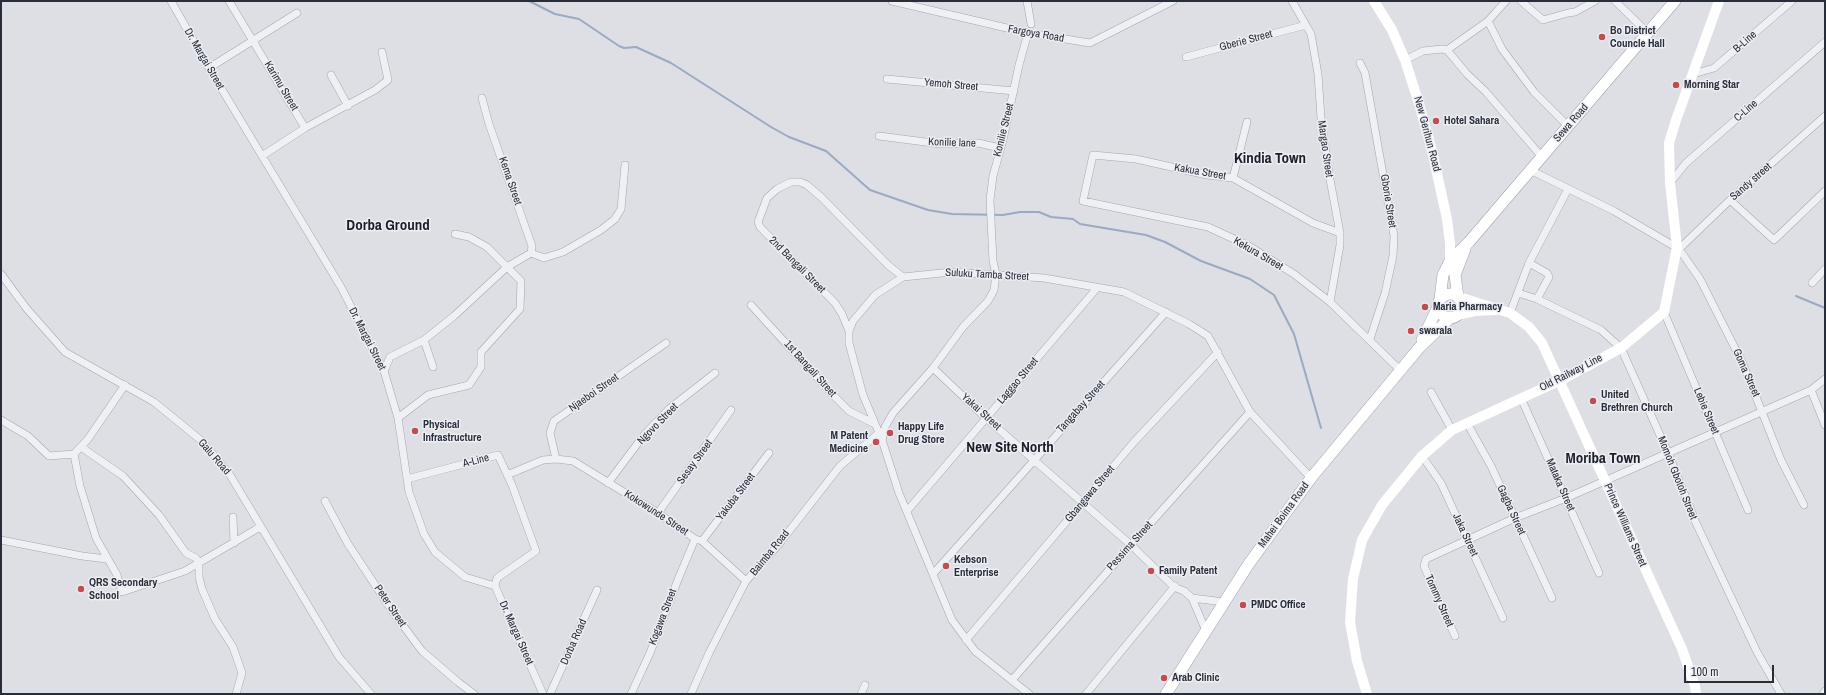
<!DOCTYPE html>
<style>
body{margin:0}
#map{position:relative;width:1826px;height:695px;overflow:hidden;background:#dddfe5;font-family:"Archivo Narrow",sans-serif}
canvas{display:block}
.frame{position:absolute;inset:0;border:2px solid #282d3a;pointer-events:none}
.scale{position:absolute;left:1684px;top:665px;width:90px;height:18px;box-sizing:border-box;border:2px solid #282d3a;border-top:0;padding-left:5px;font-size:12px;line-height:14px;white-space:nowrap;color:#282d3a;-webkit-text-stroke:3px #eceef3;paint-order:stroke}
</style>
<div id="map">
<canvas width="1826" height="695"></canvas>
<div class="frame"></div>
<div class="scale">100 m</div>
</div>
<script>
const ctx = document.querySelector('canvas').getContext('2d');
ctx.lineJoin = 'round';
const shape = rows => new Path2D(rows.map(r => 'M' + r).join(''));
function strokePath(path, color, width, dash) { ctx.strokeStyle = color; ctx.lineWidth = width; ctx.lineCap = dash ? 'butt' : 'round'; ctx.setLineDash(dash || []); ctx.stroke(path); }
function write(font, color, halo, rows, align = 'center') {
  ctx.font = font + ' "Archivo Narrow",sans-serif'; ctx.lineWidth = 3; ctx.setLineDash([]); ctx.textBaseline = 'middle'; ctx.strokeStyle = halo; ctx.fillStyle = color; for (const [text, x, y, turn = 0] of rows) {
    ctx.save(); ctx.translate(x, y); ctx.rotate((+turn || 0) * Math.PI / 180); ctx.textAlign = isNaN(turn) ? turn : align; if (halo) ctx.strokeText(text, 0, 0); ctx.fillText(text, 0, 0); ctx.restore();
  }
}
strokePath(shape([
 [529,1,555,14,579,19,619,46,624,48,636,47,671,63,771,127,789,137,826,151,870,190,928,210,952,214,1003,215,1020,212,1039,212,1051,217,1073,219,1080,224,1146,235,1165,242,1201,261,1250,279,1274,295,1294,334,1321,428],
 [1796,296,1825,308]
]), '#9baac1', 2);
const street = shape([
 [171,1,209,68,341,287,384,371,398,418,409,492,424,534,435,552,465,577,495,586,543,694],
 [229,1,305,128,262,156],
 [892,1,1028,33,1090,43,1173,1],
 [1027,1,1031,24],
 [1292,1,1311,34,1318,74,1321,118,1329,174,1340,233,1340,245,1330,302],
 [1521,1,1543,20,1568,13,1575,12,1595,1],
 [1615,1,1648,33],
 [1488,21,1502,49,1534,92,1568,126],
 [1447,50,1467,74,1486,92,1542,157],
 [1186,57,1306,25],
 [1405,60,1423,51,1442,49,1447,50,1488,21,1506,1],
 [1360,63,1365,73,1394,236,1393,256,1385,293,1370,339],
 [209,68,297,13],
 [1693,74,1714,68,1792,1],
 [331,75,348,106],
 [887,79,1014,91],
 [305,128,375,90,388,80,382,52],
 [879,136,941,144,978,143,1000,148],
 [1530,170,1614,211,1679,249,1700,279,1743,364,1781,460,1804,505],
 [1233,178,1247,122],
 [1670,183,1686,163,1825,42],
 [1730,200,1774,240,1825,191],
 [1340,233,1313,223,1233,178,1207,175,1136,159,1093,155,1083,201,1208,227,1247,245,1294,274,1330,302,1400,370],
 [1679,249,1730,200,1825,116],
 [531,253,544,258,563,252,601,230,615,219,621,209,625,165],
 [1,274,27,309,65,352,154,402,203,442,230,475,339,657,371,694],
 [1812,283,1825,269],
 [1518,293,1537,299,1549,277,1547,273,1529,263],
 [1537,299,1601,330,1621,348,1668,453,1696,523,1757,652,1781,694],
 [751,305,833,395,849,411,875,424],
 [1664,312,1748,510],
 [1510,313,1529,263,1568,189],
 [849,331,842,314,835,303,760,227,758,222,767,198,777,189,791,182,800,182,807,185,821,197,888,265,903,277],
 [433,367,424,340,454,316,507,267,531,253,532,246,489,124,482,98],
 [933,368,986,418,1131,545,1174,587,1184,591,1192,598,1206,631],
 [384,371,390,357,424,340],
 [1811,390,1825,425],
 [1431,392,1452,430],
 [1521,398,1599,573],
 [398,418,428,395,469,385,481,367,481,352,520,309,521,281,487,247,469,237,455,234],
 [1,420,28,436,49,456,74,454,88,439,125,385],
 [1467,423,1491,466,1552,598],
 [882,440,885,427,893,413,933,368,963,327,988,301,994,290,996,274,993,261,990,200,993,176,1003,140,1019,65,1028,33],
 [81,447,123,476,159,515,186,553,196,558,199,563,199,577,202,589,215,619,233,647,242,673,236,694],
 [74,454,80,486,96,538,117,575,122,592,185,571,260,527],
 [1422,456,1441,483,1503,618],
 [556,459,550,433,554,421,666,343],
 [507,475,543,460,556,459,573,461,658,513,695,539,702,541,746,581],
 [407,479,498,455,512,485,536,551,497,578,495,586],
 [608,483,644,435,669,409,715,373],
 [325,501,348,544,393,612,422,651,458,682,474,694],
 [907,511,1097,288],
 [658,513,731,410],
 [233,517,234,543],
 [1,540,82,556,107,559],
 [702,541,769,453],
 [933,574,1166,312],
 [1192,598,1224,602],
 [1455,636,1424,566,1426,559,1515,518,1566,498,1811,390,1825,379],
 [966,640,1134,442,1218,352],
 [1012,680,1131,545,1250,412],
 [550,694,597,590],
 [631,694,650,653,679,577,695,539],
 [691,694,709,653,746,581,779,544,840,466,879,433],
 [861,694,865,685],
 [1029,694,975,651,952,620,899,493,882,440,863,395,849,343,849,331,853,321,875,295,903,277,951,272,1044,278,1124,292,1189,324,1208,336,1250,412,1311,478],
 [1086,694,1175,586],
 [1823,694,1825,691]
]);
const primary = shape([
 '1438 306a12 12 0 1 1 24 0a12 12 0 1 1-24 0Z',
 [1458,297,1455,275,1465,249],
 [1440,299,1443,275,1450,261,1469,242,1675,1],
 [1422,340,1438,307],
 [1166,694,1248,565,1311,478,1419,348,1451,317]
]);
strokePath(street, '#a3a6ae', 8);
strokePath(primary, '#9da3af', 12);
strokePath(street, '#eff0f4', 7);
strokePath(shape([
 [1374,1,1392,30,1405,60,1420,107,1432,151,1447,219,1450,243,1450,261,1452,267],
 [1459,298,1465,299,1510,313,1529,327,1542,343,1682,649,1695,686,1696,694],
 [1457,315,1475,311,1495,310],
 [1367,694,1357,661,1350,622,1353,579,1362,540,1382,505,1422,456,1452,430,1559,381,1621,348,1664,312,1677,247,1670,183,1669,143,1676,120,1719,1]
]), '#fff', 10);
strokePath(primary, '#fff', 11);
for (const [x, y, r, color] of [
 [1602,37,4,"#be4e53"],
 [1676,85,4,"#be4e53"],
 [1436,121,4,"#be4e53"],
 [1425,307,4,"#be4e53"],
 [1411,331,4,"#be4e53"],
 [1593,401,4,"#be4e53"],
 [415,431,4,"#be4e53"],
 [890,433,4,"#be4e53"],
 [876,442,4,"#be4e53"],
 [946,566,4,"#be4e53"],
 [1151,571,4,"#be4e53"],
 [81,589,4,"#be4e53"],
 [1243,605,4,"#be4e53"],
 [1164,678,4,"#be4e53"]
]) { const dot = new Path2D(); dot.arc(x, y, r, 0, 2 * Math.PI); ctx.fillStyle = color; ctx.fill(dot); strokePath(dot, '#eceef3', 1.5); }
write('bold 11px', '#282d3a', '#eceef3', [
 ["Bo District",1610,31],
 ["Councle Hall",1610,44],
 ["Morning Star",1684,85],
 ["Hotel Sahara",1444,121],
 ["Maria Pharmacy",1433,307],
 ["swarala",1419,331],
 ["United",1601,395],
 ["Brethren Church",1601,408],
 ["Physical",423,425],
 ["Infrastructure",423,438],
 ["Happy Life",898,427],
 ["Drug Store",898,440],
 ["M Patent",868,436,"right"],
 ["Medicine",868,449,"right"],
 ["Kebson",954,560],
 ["Enterprise",954,573],
 ["Family Patent",1159,571],
 ["QRS Secondary",89,583],
 ["School",89,596],
 ["PMDC Office",1251,605],
 ["Arab Clinic",1172,678]
], 'left');
write('11px', '#282d3a', '#eceef3', [
 ["Fargoya Road",1036,34,10],
 ["Gberie Street",1246,41,-15],
 ["B-Line",1745,42,-41],
 ["Dr. Margai Street",204,59,60],
 ["Yemoh Street",951,85,5],
 ["Karimu Street",281,86,59],
 ["C-Line",1746,111,-41],
 ["Sewa Road",1571,123,-49],
 ["Konilie Street",1004,130,-76],
 ["New Gerihun Road",1427,134,75],
 ["Konilie lane",952,143,2],
 ["Margao Street",1325,149,82],
 ["Kakua Street",1200,172,10],
 ["Kema Street",510,181,71],
 ["Sandy street",1751,182,-41],
 ["Gborie Street",1388,201,81],
 ["Kekura Street",1258,254,30],
 ["2nd Bangali Street",797,265,45],
 ["Suluku Tamba Street",987,275,3],
 ["Dr. Margai Street",367,339,63],
 ["1st Bangali Street",810,369,48],
 ["Old Railway Line",1571,373,-27],
 ["Goma Street",1746,373,66],
 ["Laggao Street",1018,381,-50],
 ["Njaeboi Street",594,393,-35],
 ["Tangabay Street",1081,407,-48],
 ["Lebie Street",1706,411,67],
 ["Yakai Street",981,412,42],
 ["Ngovo Street",658,424,-46],
 ["Galu Road",214,457,49],
 ["A-Line",476,461,-14],
 ["Sesay Street",695,462,-54],
 ["Momoh Gbotoh Street",1677,478,68],
 ["Mataka Street",1560,485,66],
 ["Gbangawa Street",1090,494,-50],
 ["Yakuba Street",736,497,-53],
 ["Gagba Street",1511,510,65],
 ["Kokowunde Street",656,513,33],
 ["Mahei Boima Road",1284,515,-54],
 ["Prince Williams Street",1625,525,66],
 ["Jaka Street",1465,535,65],
 ["Pessima Street",1130,546,-48],
 ["Baimba Road",770,553,-51],
 ["Tommy Street",1439,601,66],
 ["Peter Street",390,606,56],
 ["Kogawa Street",663,617,-69],
 ["Dr. Margai Street",516,633,66],
 ["Dorba Road",574,642,-66]
]);
write('bold 15px', '#1a1e2a', '#eceef3', [
 ["Kindia Town",1270,159],
 ["Dorba Ground",388,226],
 ["New Site North",1010,448],
 ["Moriba Town",1603,459]
]);
</script>
